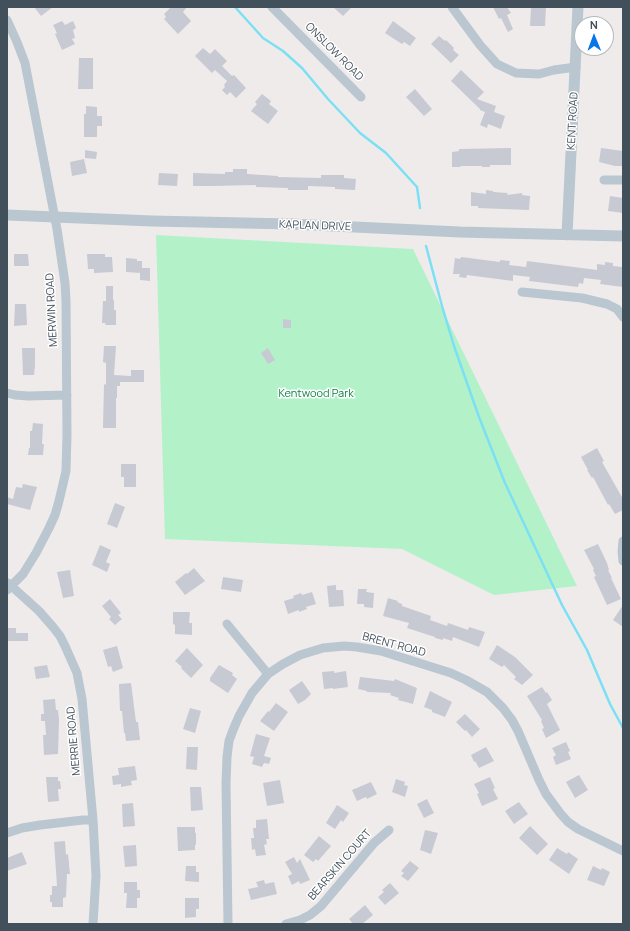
<!DOCTYPE html>
<style>
body{margin:0}
#map{position:relative;width:630px;height:931px;overflow:hidden;background:#efebeb;font-family:Manrope,sans-serif}
canvas{display:block}
.frame{position:absolute;inset:0;border:8px solid #42505b;pointer-events:none}
.north{position:absolute;left:574px;top:16px;width:40px;height:40px;box-sizing:border-box;background:#fff;border:1px solid #b3b9bd;border-radius:50%;rotate:359deg;font-size:11px;font-weight:700;line-height:16px;text-align:center;color:#42505b}
.north::after{content:'';display:block;margin:auto;width:14px;height:18px;background:#0776ed;clip-path:polygon(50% 0,100% 100%,50% 72%,0 100%)}
</style>
<div id="map">
<canvas width="630" height="931"></canvas>
<div class="frame"></div>
<div class="north">N</div>
</div>
<script>
const ctx = document.querySelector('canvas').getContext('2d');
ctx.lineJoin = 'round';
function paint(path, color) { ctx.fillStyle = color; ctx.fill(path, 'evenodd'); }
const shape = rows => new Path2D(rows.map(r => 'M' + r).join(''));
function strokePath(path, color, width, dash) { ctx.strokeStyle = color; ctx.lineWidth = width; ctx.lineCap = dash ? 'butt' : 'round'; ctx.setLineDash(dash || []); ctx.stroke(path); }
function write(font, color, halo, rows, align = 'center') {
  ctx.font = font + ' Manrope,sans-serif'; ctx.lineWidth = 3; ctx.setLineDash([]); ctx.textBaseline = 'middle'; ctx.strokeStyle = halo; ctx.fillStyle = color; for (const [text, x, y, turn = 0] of rows) {
    ctx.save(); ctx.translate(x, y); ctx.rotate((+turn || 0) * Math.PI / 180); ctx.textAlign = isNaN(turn) ? turn : align; if (halo) ctx.strokeText(text, 0, 0); ctx.fillText(text, 0, 0); ctx.restore();
  }
}
paint(shape([
 [156,235,413,249,577,586,494,595,402,549,165,539]
]), '#b3f2c9');
strokePath(shape([
 [235,7,263,38,283,51,302,68,328,99,360,133,386,153,417,187,420,208],
 [426,246,442,306,454,346,479,417,505,483,562,605,587,650,610,704,623,728]
]), '#7ce0f4', 2.5);
paint(shape([
 [34,7,53,7,41,16],
 [171,7,187,7,183,12,191,21,178,34,164,19,166,17,164,14],
 [333,7,352,7,343,16],
 [493,7,507,7,511,13,507,15,513,29,508,32,501,18,499,19],
 [531,7,546,7,545,26,530,26],
 [62,21,65,25,73,21,76,28,73,30,75,38,72,39,75,44,62,50,55,34,57,33,53,25],
 [393,21,416,38,410,46,404,42,402,44,385,33],
 [439,36,445,41,446,40,454,48,453,50,459,55,451,63,431,44],
 [203,48,210,54,215,49,227,61,222,66,232,76,234,75,246,88,236,98,230,92,227,95,222,90,225,87,224,85,227,81,215,70,212,73,195,56],
 [79,58,93,58,93,89,78,89],
 [461,70,484,92,477,99,496,106,494,112,505,116,501,129,488,124,487,128,480,125,485,112,480,110,480,109,451,81],
 [415,89,432,109,424,116,406,97],
 [262,94,271,101,269,104,278,111,268,124,251,111,257,104,255,102],
 [86,106,97,107,97,116,102,116,102,126,97,126,97,137,84,137,84,114,86,114],
 [511,148,511,165,490,165,490,167,482,167,482,166,460,166,461,167,452,167,452,152,459,151,459,149],
 [601,148,623,151,623,166,615,166,599,162],
 [85,150,97,152,96,159,85,158],
 [84,159,87,173,72,176,70,162],
 [233,169,247,169,247,174,278,176,278,177,321,178,321,175,344,175,344,178,356,179,355,190,335,189,335,187,308,186,308,190,288,190,288,188,256,187,256,185,212,186,193,186,193,173,225,174,225,172,233,172],
 [159,173,178,174,177,186,158,185],
 [486,190,493,191,493,192,508,193,507,195,522,193,522,195,530,196,529,210,478,208,478,206,471,206,471,192,486,194],
 [610,196,623,198,623,213,608,211],
 [14,254,28,254,29,266,14,266],
 [87,254,105,254,105,257,112,257,113,272,94,273,94,269,88,269],
 [461,257,500,262,500,260,510,261,509,265,526,267,527,261,597,270,597,264,605,265,605,262,613,263,613,266,623,267,623,287,600,284,601,280,584,278,583,284,579,283,578,287,529,281,530,277,513,275,513,281,467,275,466,278,459,277,460,274,453,274,455,258,460,259],
 [126,258,137,259,137,261,142,261,142,268,150,268,150,281,140,280,140,273,126,272],
 [106,286,113,286,113,300,114,300,114,310,116,310,116,325,105,325,106,323,102,323,103,301,106,301],
 [15,304,26,304,27,325,14,326],
 [283,319,291,320,291,328,283,328],
 [104,346,116,346,114,375,131,376,131,370,144,370,144,382,120,382,120,386,117,386,117,398,116,398,116,428,103,428,104,384,106,385,106,363,103,362],
 [22,348,35,348,35,366,34,375,23,375],
 [268,348,275,360,268,364,261,353],
 [33,423,43,424,42,444,44,444,43,455,28,455,29,448,30,448,30,431,32,431],
 [597,448,604,461,602,462,623,499,623,510,615,514,609,504,608,505,593,477,592,478,587,470,588,470,581,457],
 [121,464,136,464,136,487,124,487,124,477,121,477],
 [23,484,37,487,30,510,7,504,7,497,13,499,16,487,22,488],
 [115,503,125,507,117,528,107,524],
 [598,544,607,563,609,570,608,570,612,578,611,578,621,599,607,605,594,577,596,576,593,570,594,569,584,550],
 [100,545,111,550,106,562,110,564,107,572,92,565],
 [194,568,205,581,185,595,175,582,186,573,187,574],
 [70,570,74,596,63,598,57,572],
 [223,577,243,580,241,592,221,589],
 [336,585,336,590,343,590,344,606,329,607,327,586],
 [358,589,367,589,366,592,374,593,373,608,364,607,364,604,357,604],
 [312,592,316,604,306,607,307,609,299,612,299,610,288,614,284,601,294,598,293,596,301,593,302,595],
 [388,598,398,601,397,602,402,604,402,606,431,616,430,620,447,626,448,623,468,630,469,627,485,632,479,647,453,637,452,641,443,638,443,640,435,638,435,637,407,628,409,623,383,616],
 [110,599,121,613,118,615,122,619,115,625,109,619,111,617,102,606],
 [623,605,623,627,613,620],
 [173,612,190,612,189,623,192,623,192,635,175,634,175,625,173,624],
 [7,628,16,628,16,633,28,633,28,641,7,641],
 [497,645,515,657,533,675,522,685,514,679,516,677,504,665,502,667,489,659],
 [117,646,123,668,113,672,111,666,108,667,103,650],
 [187,648,203,665,191,678,181,668,182,667,175,661],
 [47,665,50,677,36,679,34,667],
 [219,665,233,673,232,675,237,679,228,693,210,681,210,678],
 [334,671,334,673,346,671,348,687,333,689,333,688,324,689,322,672],
 [360,677,394,681,395,679,417,688,413,704,398,700,399,698,390,695,391,693,367,692,367,691,358,689],
 [302,681,311,694,305,700,298,704,289,690],
 [131,683,136,722,138,722,140,740,126,741,125,733,124,733,122,711,120,711,119,684],
 [542,687,546,693,547,692,552,700,547,704,560,730,546,738,542,729,544,728,541,721,542,720,527,696],
 [430,691,452,702,445,717,432,712,432,710,424,707],
 [55,699,56,710,58,710,59,720,58,754,44,755,43,735,46,735,45,721,41,721,41,714,44,714,43,700],
 [276,703,288,712,274,731,260,721,268,711,269,712],
 [190,708,201,711,195,733,183,729],
 [465,714,480,729,472,737,466,730,465,731,456,722],
 [256,734,270,738,264,756,271,758,269,764,264,763,262,767,252,764,254,757,250,756],
 [566,742,570,751,568,752,571,759,556,765,553,757,556,755,552,748],
 [187,747,198,747,197,770,186,769],
 [486,747,494,761,479,768,475,761,474,762,471,755],
 [135,766,137,780,131,781,132,785,121,787,121,784,113,785,112,776,119,775,118,768],
 [579,775,588,790,575,798,566,782],
 [46,777,58,777,58,781,60,781,61,789,58,789,59,801,48,802],
 [490,777,495,788,493,789,498,799,482,806,477,794,479,793,474,784],
 [396,779,405,782,404,785,408,786,405,797,392,792],
 [280,780,284,803,267,806,263,783],
 [371,782,377,794,367,799,366,797,357,801,352,790],
 [190,787,201,787,203,810,191,811],
 [427,799,434,813,424,818,417,804],
 [519,802,528,814,514,824,505,811],
 [133,803,135,826,123,827,122,804],
 [337,805,349,813,343,822,341,820,335,829,326,823],
 [267,819,269,839,266,839,267,844,264,845,266,855,256,856,255,849,252,850,251,838,254,838,253,828,256,828,256,820],
 [530,826,548,844,537,855,519,838],
 [177,827,195,827,195,833,196,833,196,845,195,845,195,850,178,851],
 [425,830,438,833,431,854,420,850],
 [319,836,331,846,318,861,316,859,313,862,304,855],
 [65,841,66,855,68,854,70,874,67,874,66,897,63,898,63,907,52,907,52,902,50,902,50,895,52,895,52,886,57,886,54,842],
 [136,845,137,866,125,867,123,846],
 [557,848,567,854,568,852,578,859,569,874,549,860],
 [22,852,27,864,7,871,7,858],
 [294,857,297,863,300,859,310,880,300,884,299,881,292,885,288,876,292,874,285,862],
 [410,861,419,868,408,881,401,876,404,873,401,871],
 [186,866,196,866,196,872,199,872,199,882,185,881],
 [593,866,601,870,602,868,610,872,604,886,587,880],
 [264,880,265,884,274,882,277,894,251,900,248,889,258,887,256,882],
 [124,882,137,882,137,890,140,890,140,898,137,898,137,908,126,908,127,893,124,893],
 [390,883,399,893,385,905,378,897,384,892,382,890],
 [185,898,199,898,199,909,196,909,196,917,185,918],
 [365,905,373,915,362,924,353,924,349,919]
]), '#c7cad2');
strokePath(shape([
 [272,7,361,97],
 [452,7,480,45,497,64,516,73,539,74,554,70,576,67],
 [7,20,17,42,25,63,57,229,65,283,66,301,67,435,66,471,59,501,55,515,49,528,36,553,23,574,7,590],
 [604,180,623,180],
 [522,292,582,298,607,304,617,309,623,317],
 [7,393,15,395,28,396,67,395],
 [623,541,622,552,623,561],
 [8,583,39,611,53,627,60,636,65,646,77,673,82,699,93,820,96,876,93,924],
 [227,624,268,674],
 [7,833,22,828,40,825,83,820,93,820],
 [228,924,226,783,227,757,229,741,233,730,239,716,252,693,268,674,283,664,300,655,323,648,344,646,357,647,381,651,451,673,466,680,487,692,503,708,512,720,518,731,539,780,546,794,560,813,568,822,578,829,623,851],
 [286,924,300,920,310,915,321,906,374,843,389,830]
]), '#bac7d0', 9);
strokePath(shape([
 [7,215,152,221,291,224,460,232,623,236],
 [567,235,578,7]
]), '#bac7d0', 11);
write('11px', '#42505b', '#fff', [
 ["ONSLOW ROAD",334,52,45],
 ["KENT ROAD",573,121,-87],
 ["KAPLAN DRIVE",315,226,2],
 ["MERWIN ROAD",52,310,-93],
 ["BRENT ROAD",394,645,15],
 ["MERRIE ROAD",74,741,-95],
 ["BEARSKIN COURT",340,865,-49]
]);
write('11px', '#0d8242', '#fff', [
 ["Kentwood Park",316,394]
]);
</script>
